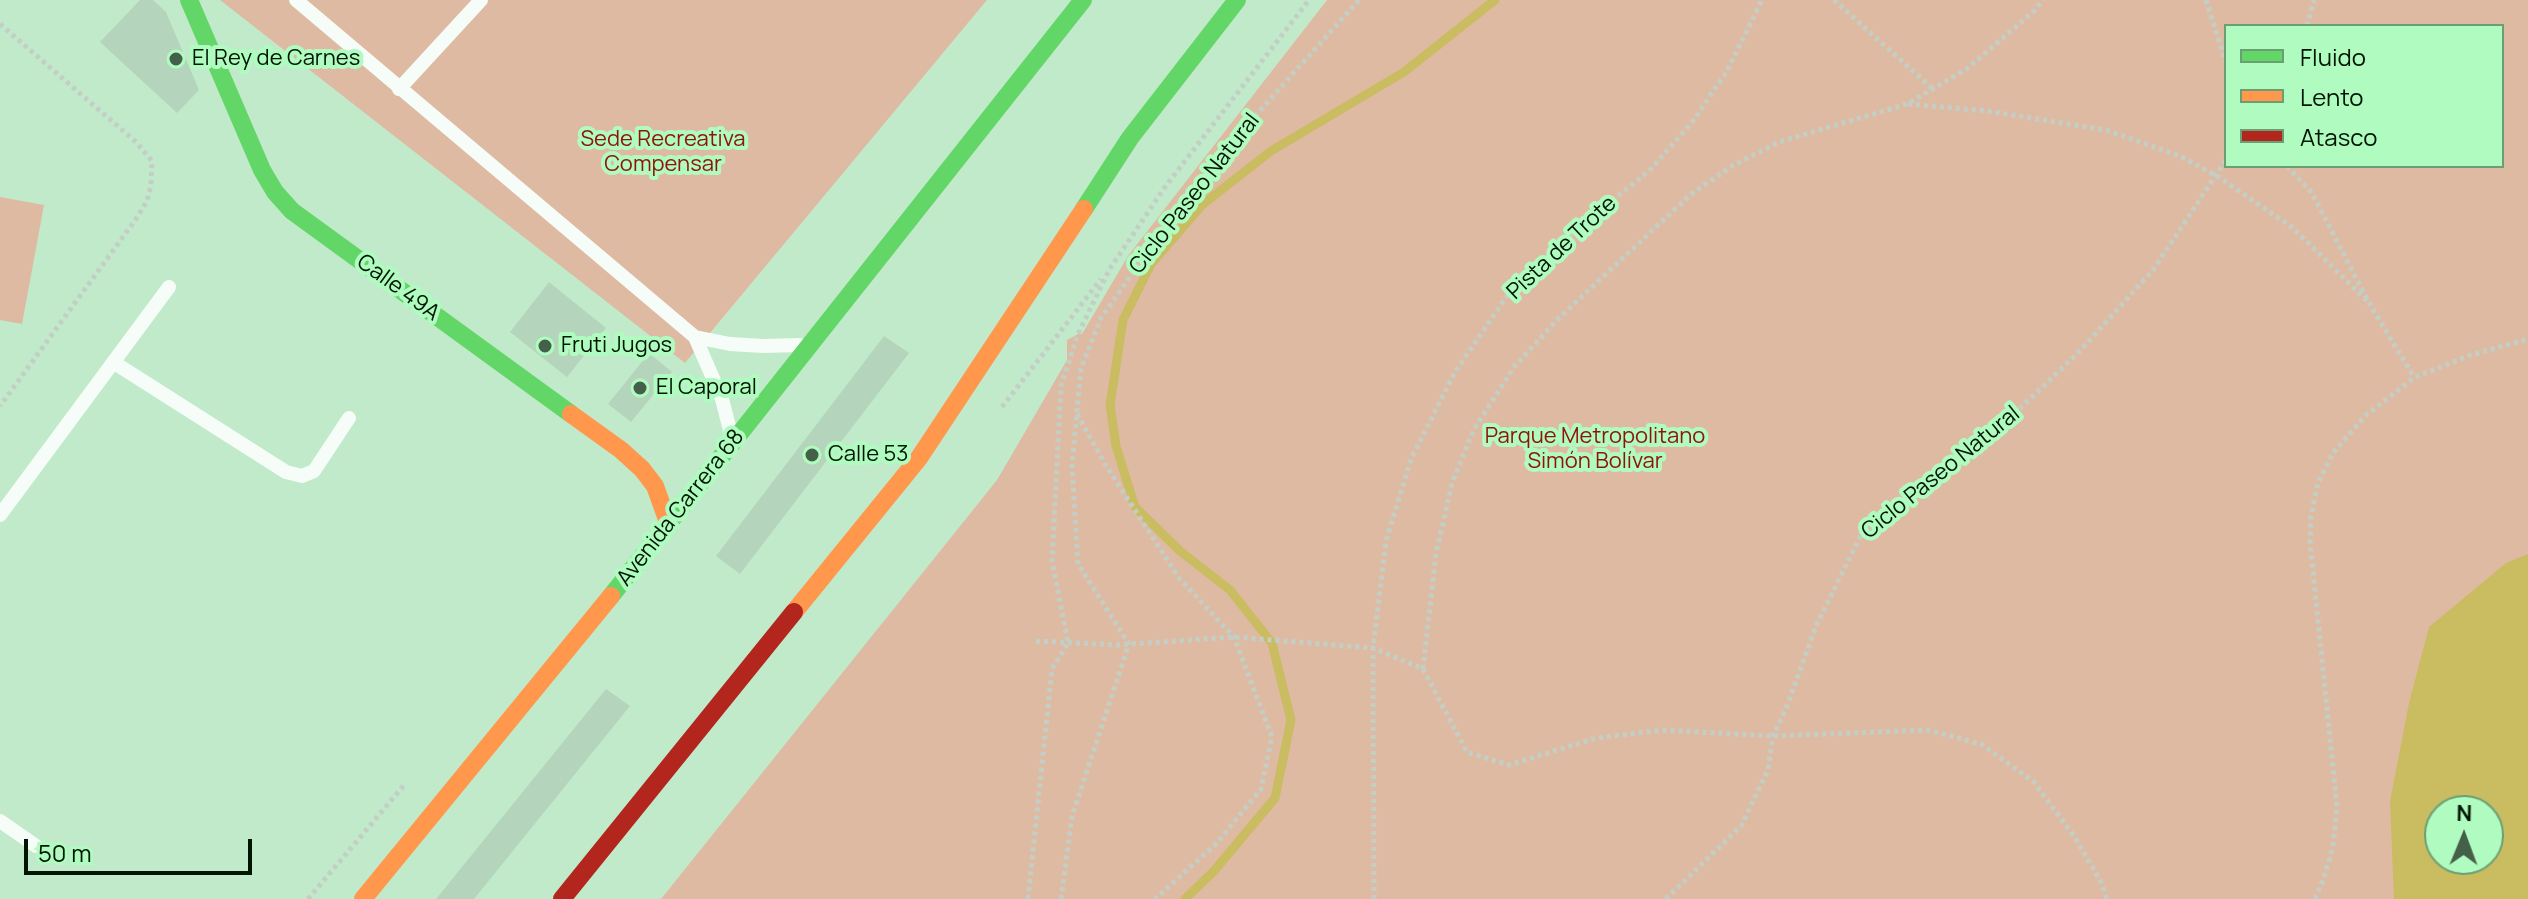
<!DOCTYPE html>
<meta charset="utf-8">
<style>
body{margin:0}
#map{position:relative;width:2528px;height:899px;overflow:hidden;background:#c1eaca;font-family:Manrope,sans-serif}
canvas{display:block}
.legend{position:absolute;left:2224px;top:24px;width:280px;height:144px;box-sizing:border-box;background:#b0fbbf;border:2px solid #6a9f74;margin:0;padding:10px 14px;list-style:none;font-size:24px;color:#001603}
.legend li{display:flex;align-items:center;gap:16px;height:40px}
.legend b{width:40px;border:2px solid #6a9f74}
.north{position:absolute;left:2424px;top:795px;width:80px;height:80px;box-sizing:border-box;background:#b0fbbf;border:2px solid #6a9f74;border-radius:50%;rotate:1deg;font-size:22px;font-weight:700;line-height:32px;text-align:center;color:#001603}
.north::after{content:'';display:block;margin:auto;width:28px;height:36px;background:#446049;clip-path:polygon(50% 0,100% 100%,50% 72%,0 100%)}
.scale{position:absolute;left:24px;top:839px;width:228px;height:36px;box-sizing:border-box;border:4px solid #001603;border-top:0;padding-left:10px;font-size:24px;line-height:28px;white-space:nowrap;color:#001603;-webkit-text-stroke:6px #b0fbbf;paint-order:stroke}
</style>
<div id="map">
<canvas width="2528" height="899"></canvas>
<ul class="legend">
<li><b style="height:10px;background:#63d668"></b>Fluido</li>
<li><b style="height:10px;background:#ff974d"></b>Lento</li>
<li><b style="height:10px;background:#b3261e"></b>Atasco</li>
</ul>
<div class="north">N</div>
<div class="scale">50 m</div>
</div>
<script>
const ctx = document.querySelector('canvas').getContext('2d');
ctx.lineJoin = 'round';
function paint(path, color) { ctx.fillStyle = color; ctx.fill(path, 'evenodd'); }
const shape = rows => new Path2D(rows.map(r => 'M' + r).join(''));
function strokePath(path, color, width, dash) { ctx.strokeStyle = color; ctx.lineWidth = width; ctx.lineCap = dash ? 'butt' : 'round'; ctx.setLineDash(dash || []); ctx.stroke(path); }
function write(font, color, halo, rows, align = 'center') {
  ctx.font = font + ' Manrope,sans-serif'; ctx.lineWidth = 8; ctx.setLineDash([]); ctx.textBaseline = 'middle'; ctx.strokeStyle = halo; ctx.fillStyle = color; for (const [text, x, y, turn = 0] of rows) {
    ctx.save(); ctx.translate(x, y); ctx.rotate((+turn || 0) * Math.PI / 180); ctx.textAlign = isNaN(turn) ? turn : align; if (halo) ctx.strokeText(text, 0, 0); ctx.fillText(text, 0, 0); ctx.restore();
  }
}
paint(shape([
 [220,0,987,0,685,363],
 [1327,0,2528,0,2528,899,661,899,997,480,1067,360,1067,340,1078,334,1082,334,1128,256],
 [2226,26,2502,26,2502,166,2226,166],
 [2440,811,2488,811,2488,859,2440,859],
 [0,197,44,205,22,324,0,320]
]), '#dfbaa3');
paint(shape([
 [2528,554,2528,899,2394,899,2390,801,2409,703,2429,627,2506,563],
 [2440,811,2488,811,2488,859,2440,859]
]), '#cabc61');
strokePath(shape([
 [1185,899,1214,871,1275,798,1291,720,1272,643,1230,590,1180,551,1135,507,1116,446,1110,405,1123,320,1151,264,1202,205,1271,151,1404,72,1495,0]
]), '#cabc61', 9);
paint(shape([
 [140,0,153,0,166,12,199,90,177,113,100,42],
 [549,282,606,328,567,377,510,332],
 [884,336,909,353,740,574,716,556],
 [649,353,672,372,631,422,608,404],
 [606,689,630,706,474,899,436,899]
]), '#b4d5bc');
strokePath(shape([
 [1834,0,1933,89],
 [2206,0,2226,62],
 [0,24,136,142,152,161,151,185,147,201,136,219,0,406],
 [2307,26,2314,0],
 [1908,104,1987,111,2106,130,2180,156,2217,176,2292,227,2369,303],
 [2287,166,2312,193,2369,303,2414,377],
 [1002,407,1101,279],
 [1077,414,1105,464,1179,578,1234,637,1272,737,1261,789,1216,844,1155,899],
 [1036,641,1117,645,1234,637,1373,648,1423,669,1467,752,1509,765,1596,738,1662,730,1773,736,1928,730,1981,744,2034,782,2074,836,2100,880,2107,899],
 [1423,669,1436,554,1452,483,1474,429,1514,367,1558,319,1691,194,1732,166,1779,142,1907,104,1968,68,2034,11,2043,0],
 [308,899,405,784],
 [1028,899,1052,669,1068,643,1052,561,1061,386,1078,334,1109,270,1165,187,1309,0],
 [1061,899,1072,816,1129,644,1078,564,1072,466,1081,368,1101,318,1163,230,1257,114,1359,0],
 [1374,899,1373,648,1386,541,1411,459,1455,372,1507,296,1571,234,1649,171,1693,121,1727,71,1762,0],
 [1666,899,1741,826,1768,770,1773,736,1787,706,1816,626,1861,535,1929,487,1991,436,2076,355,2153,270,2226,160],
 [2315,899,2323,880,2333,847,2337,807,2310,542,2311,516,2318,483,2333,453,2365,416,2415,377,2471,355,2528,339]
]), '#c3cfc5', 5, [4, 4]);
strokePath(shape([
 [296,0,695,337,722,399,731,434],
 [399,89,481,0],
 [695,337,730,344,763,346,800,345],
 [113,362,286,472,302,476,314,471,349,418],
 [0,515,169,287],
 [0,821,36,846]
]), '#f6fcf7', 14);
strokePath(shape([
 [189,0,262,170,275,192,292,211,571,414],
 [1084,209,1130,138,1237,0],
 [611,596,1083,0]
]), '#63d668', 18);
strokePath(shape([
 [571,414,621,450,642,469,655,486,669,525],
 [794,612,919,458,1084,209],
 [363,899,611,596]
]), '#ff974d', 18);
strokePath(shape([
 [562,899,794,612]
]), '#b3261e', 18);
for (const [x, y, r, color] of [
 [176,59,8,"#446049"],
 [545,346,8,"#446049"],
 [640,388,8,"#446049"],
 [812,455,8,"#446049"]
]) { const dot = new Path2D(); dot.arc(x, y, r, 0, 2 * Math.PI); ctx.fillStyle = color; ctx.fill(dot); strokePath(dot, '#b0fbbf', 3); }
write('22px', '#001603', '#b0fbbf', [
 ["El Rey de Carnes",192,59],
 ["Fruti Jugos",561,346],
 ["El Caporal",656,388],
 ["Calle 53",828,455]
], 'left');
write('22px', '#901308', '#b0fbbf', [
 ["Sede Recreativa",663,140],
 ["Compensar",663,165],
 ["Parque Metropolitano",1595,437],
 ["Simón Bolívar",1595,462]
]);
write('22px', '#001603', '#b0fbbf', [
 ["Ciclo Paseo Natural",1195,194,-52],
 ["Pista de Trote",1562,248,-43],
 ["Calle 49A",398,288,36],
 ["Ciclo Paseo Natural",1941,473,-39],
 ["Avenida Carrera 68",681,508,-52]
]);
</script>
